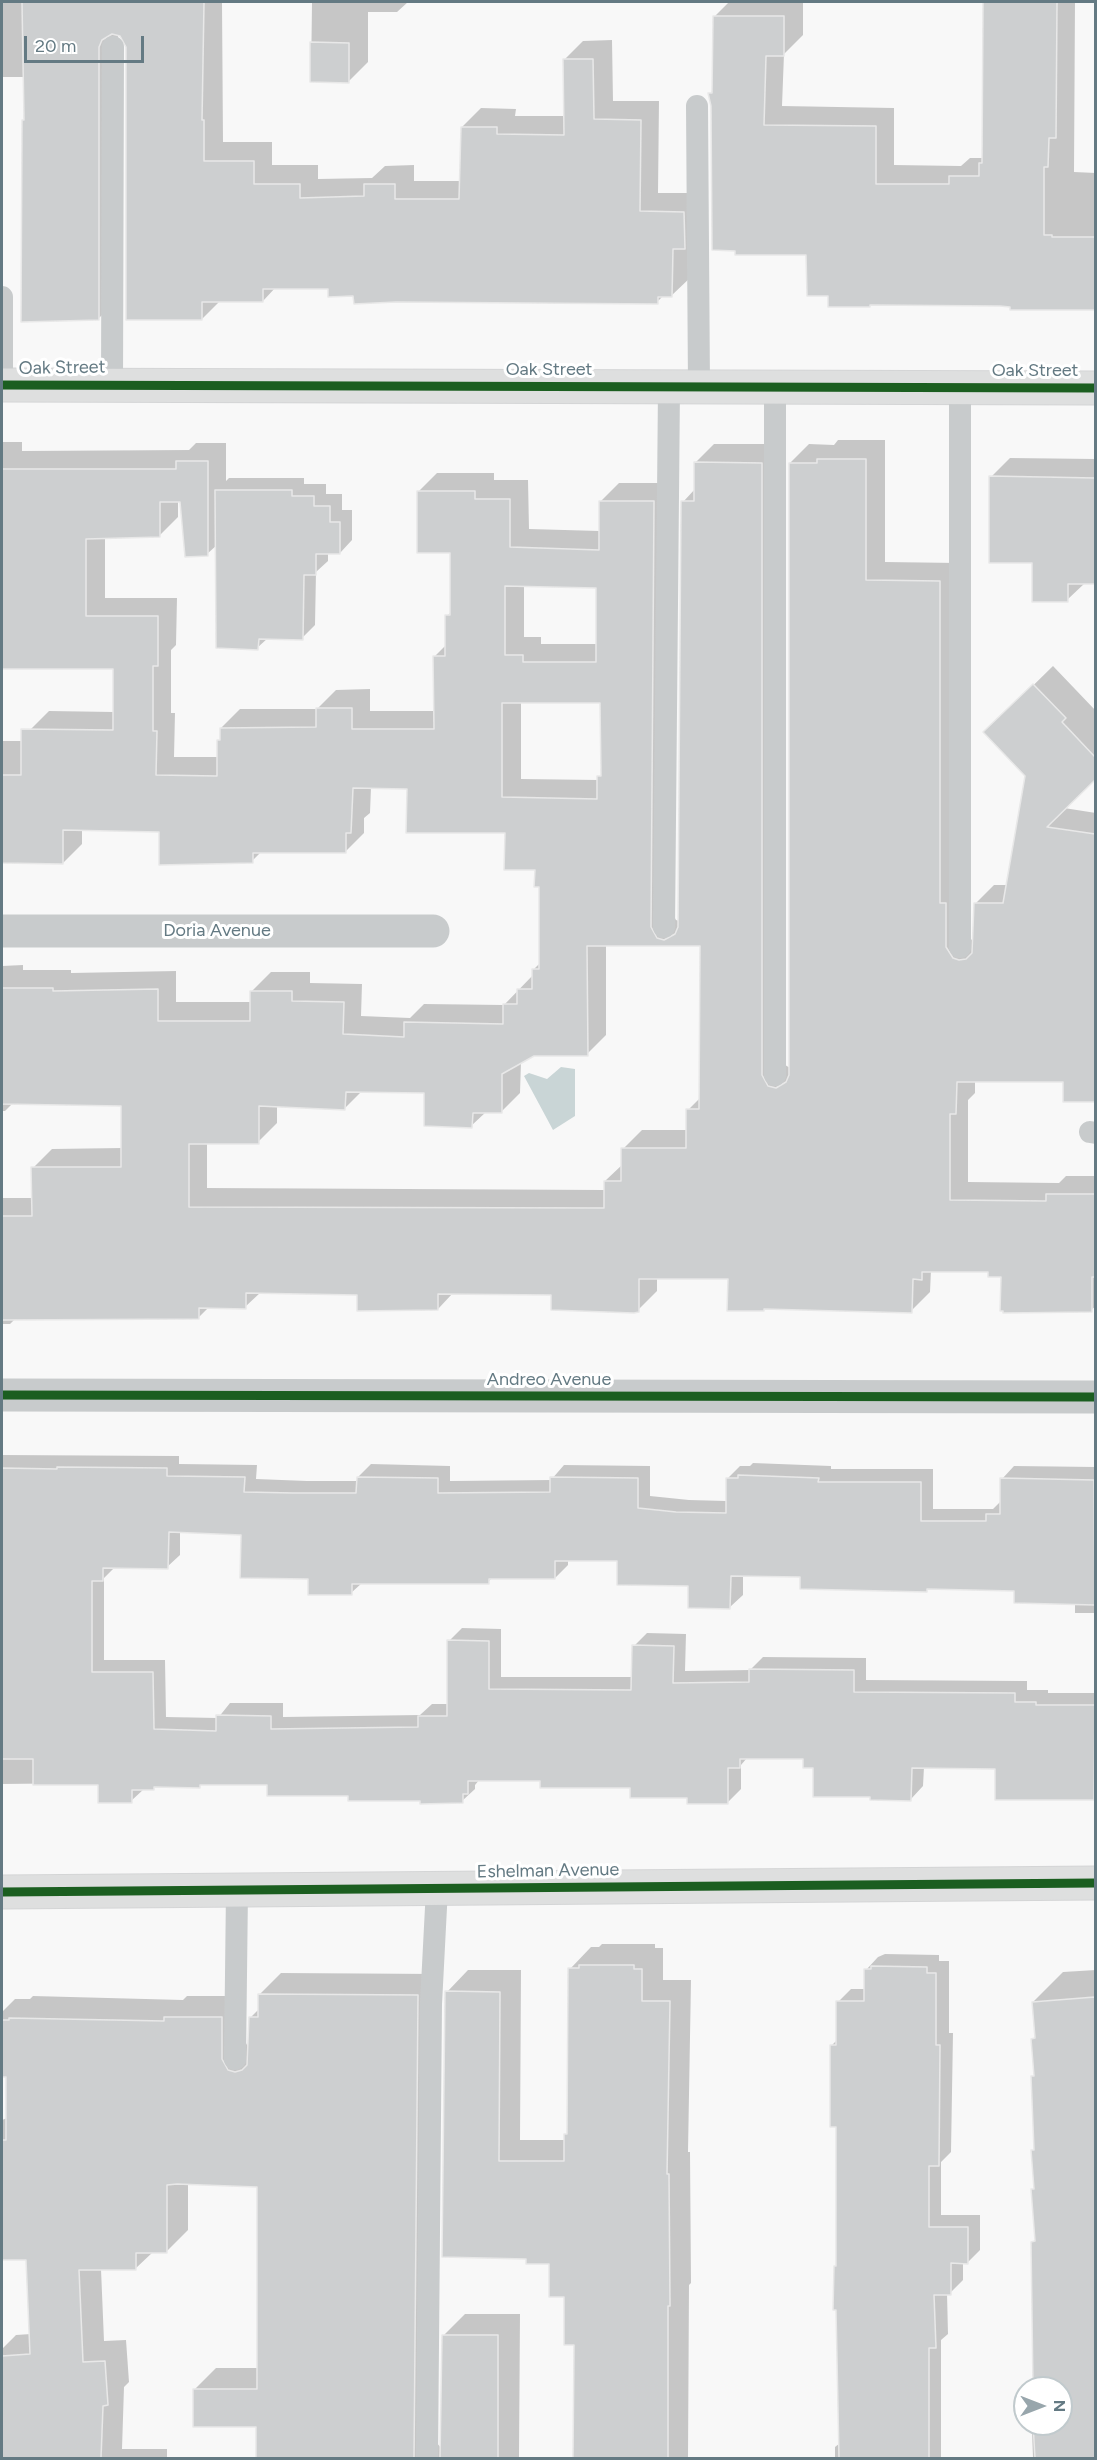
<!DOCTYPE html>
<style>
body{margin:0}
#map{position:relative;width:1097px;height:2460px;overflow:hidden;background:#f8f8f8;font-family:Figtree,sans-serif}
canvas{display:block}
.frame{position:absolute;inset:0;border:3px solid #647a83;pointer-events:none}
.north{position:absolute;left:1013px;top:2376px;width:60px;height:60px;box-sizing:border-box;background:#fff;border:2px solid #c1cacd;border-radius:50%;rotate:90deg;font-size:16px;font-weight:700;line-height:24px;text-align:center;color:#647a83}
.north::after{content:'';display:block;margin:auto;width:21px;height:27px;background:#98a6ac;clip-path:polygon(50% 0,100% 100%,50% 72%,0 100%)}
.scale{position:absolute;left:24px;top:36px;width:120px;height:27px;box-sizing:border-box;border:3px solid #647a83;border-top:0;padding-left:8px;font-size:18px;line-height:21px;white-space:nowrap;color:#647a83;-webkit-text-stroke:4px #fff;paint-order:stroke}
</style>
<div id="map">
<canvas width="1097" height="2460"></canvas>
<div class="frame"></div>
<div class="north">N</div>
<div class="scale">20 m</div>
</div>
<script>
const ctx = document.querySelector('canvas').getContext('2d');
ctx.lineJoin = 'round';
function paint(path, color) { ctx.fillStyle = color; ctx.fill(path, 'evenodd'); }
const shape = rows => new Path2D(rows.map(r => 'M' + r).join(''));
function strokePath(path, color, width, dash) { ctx.strokeStyle = color; ctx.lineWidth = width; ctx.lineCap = dash ? 'butt' : 'round'; ctx.setLineDash(dash || []); ctx.stroke(path); }
function write(font, color, halo, rows, align = 'center') {
  ctx.font = font + ' Figtree,sans-serif'; ctx.lineWidth = 6; ctx.setLineDash([]); ctx.textBaseline = 'middle'; ctx.strokeStyle = halo; ctx.fillStyle = color; for (const [text, x, y, turn = 0] of rows) {
    ctx.save(); ctx.translate(x, y); ctx.rotate((+turn || 0) * Math.PI / 180); ctx.textAlign = isNaN(turn) ? turn : align; if (halo) ctx.strokeText(text, 0, 0); ctx.fillText(text, 0, 0); ctx.restore();
  }
}
paint(shape([
 [561,1067,575,1069,575,1116,553,1130,524,1076,529,1073,547,1079]
]), '#c9d5d6');
paint(shape([
 [2,2,222,2,223,142,272,142,272,165,318,165,318,179,372,178,385,166,414,165,414,181,461,181,462,127,481,108,516,109,515,116,565,116,564,60,583,41,612,40,613,101,659,101,658,193,703,193,691,277,671,296,663,296,657,302,355,295,330,287,276,287,263,301,220,301,202,319,128,47,121,34,118,33,117,300,98,319,23,320,24,77,2,77],
 [312,2,408,2,397,12,368,12,368,62,349,81,311,81],
 [729,2,803,2,803,35,784,54,782,106,894,108,894,165,961,166,970,158,983,158,985,2,1075,2,1074,172,1096,173,1096,312,1094,309,829,294,808,253,712,106,710,94,713,90,715,16],
 [838,440,885,440,885,562,959,563,966,934,972,940,975,941,975,904,994,885,1008,885,1026,775,1004,714,1053,666,1096,711,1096,778,1064,808,1096,813,1096,1100,1065,1100,1065,1080,975,1080,975,1093,968,1100,968,1182,1059,1183,1066,1176,1096,1176,1096,1306,1091,1310,990,1270,931,1270,930,1292,911,1311,729,1278,657,1278,657,1291,638,1310,553,1294,453,1293,438,1309,359,1294,261,1292,245,1307,209,1307,198,1318,15,1319,10,1324,2,1324,2,1198,33,1198,33,1168,52,1149,122,1148,122,1104,13,1103,5,1111,2,1111,2,966,23,965,23,970,71,970,71,973,176,971,176,1002,252,1002,252,991,271,972,310,972,310,983,362,984,361,1016,410,1018,424,1004,504,1005,534,974,534,969,540,963,540,885,536,869,507,832,409,788,371,787,370,813,364,818,364,833,345,852,261,852,252,861,160,830,82,829,82,844,63,863,2,863,2,741,28,741,30,730,49,711,114,712,114,667,2,669,2,442,22,442,22,451,189,450,196,443,226,443,226,481,229,478,304,478,304,484,326,484,326,494,342,494,342,510,352,510,352,540,340,553,328,553,328,561,316,572,315,625,302,638,268,638,257,648,217,545,207,554,180,496,178,496,178,517,159,536,105,537,105,598,177,598,176,645,171,650,171,713,175,713,174,757,219,757,221,728,240,709,317,709,336,690,370,689,370,711,435,711,434,657,447,644,447,616,452,611,452,552,418,492,437,473,494,473,494,480,528,480,529,529,600,531,600,502,619,483,673,483,669,907,676,920,679,921,683,502,695,489,695,463,714,444,780,444,782,1063,790,1068,790,463,809,444,834,445],
 [524,585,597,587,597,644,541,644,541,637,524,637],
 [521,701,602,701,603,773,599,780,521,779],
 [606,945,701,945,701,1097,688,1110,688,1130,642,1130,623,1149,623,1164,605,1181,605,1190,207,1188,207,1142,258,1142,277,1123,277,1106,345,1108,363,1090,425,1092,471,1126,486,1112,501,1112,520,1093,521,1062,534,1054,587,1054,606,1035],
 [1010,458,1096,459,1096,583,1085,583,1067,600,1033,561,991,477],
 [2,1455,179,1456,179,1464,257,1465,256,1479,307,1481,358,1481,358,1477,371,1464,450,1466,450,1481,551,1480,564,1465,650,1466,650,1496,689,1500,727,1501,727,1479,740,1466,750,1466,753,1463,831,1466,831,1469,933,1469,933,1509,993,1509,1000,1502,1002,1479,1014,1466,1096,1467,1096,1613,1075,1613,1075,1603,1015,1589,929,1588,927,1590,802,1576,743,1574,743,1595,730,1607,690,1584,619,1560,568,1560,568,1565,555,1578,492,1578,488,1582,362,1583,351,1593,310,1578,242,1533,180,1531,180,1555,167,1567,116,1566,104,1578,104,1660,165,1660,166,1717,218,1718,230,1703,283,1703,283,1717,420,1715,432,1704,449,1704,449,1641,462,1628,501,1629,501,1677,633,1677,634,1646,647,1633,686,1634,685,1671,750,1670,763,1657,866,1658,866,1680,1027,1681,1027,1690,1048,1690,1048,1693,1096,1693,1096,1796,1093,1798,996,1767,924,1767,923,1786,911,1799,872,1795,815,1767,804,1758,747,1758,741,1765,741,1789,728,1802,632,1787,541,1779,480,1779,475,1785,475,1789,462,1801,350,1794,268,1783,203,1783,200,1786,157,1785,153,1789,144,1789,131,1801,99,1783,2,1784],
 [602,1944,655,1944,655,1948,663,1948,663,1980,691,1980,688,2152,690,2152,691,2283,689,2285,688,2458,574,2458,576,2344,566,2295,550,2263,527,2263,447,1992,468,1970,521,1970,520,2140,566,2140,568,2132,570,1969,591,1947,599,1947],
 [885,1954,939,1955,939,1961,949,1961,949,2033,953,2033,951,2152,941,2162,941,2215,980,2215,980,2250,968,2262,963,2262,963,2280,950,2293,947,2293,948,2334,941,2340,941,2458,835,2458,835,2447,840,2443,835,2267,838,2264,838,2125,832,2045,837,2040,838,2002,851,1989,866,1989,866,1970,878,1957],
 [1096,1970,1096,2458,1033,2458,1032,2431,1035,2424,1061,2424,1061,2388,1034,2388,1033,2242,1036,2239,1033,2189,1035,2187,1032,2077,1035,2074,1033,2039,1036,2036,1033,2002,1063,1972],
 [281,1973,439,1974,436,2442,442,2449,443,2336,465,2314,520,2314,519,2458,258,2458,258,2425,195,2389,216,2368,258,2368,259,2186,188,2184,188,2230,166,2252,153,2252,135,2269,101,2269,104,2341,126,2340,129,2382,124,2387,122,2449,167,2449,167,2458,2,2458,2,2349,16,2335,31,2334,28,2259,2,2259,2,2120,7,2118,7,2075,2,2075,2,2012,15,1999,30,1999,33,1996,183,2000,187,1996,243,1996,243,2037,249,2049,250,2018,259,2009,259,1995]
]), '#0003');
const building = shape([
 [22,2,204,2,202,120,204,120,204,161,254,161,254,184,300,184,300,198,364,196,364,184,395,184,395,199,459,199,461,127,497,127,497,134,564,135,563,59,593,59,594,119,641,120,640,211,684,212,685,249,673,249,672,297,658,297,658,304,396,302,354,304,353,296,328,297,328,289,263,289,263,302,202,302,202,320,126,320,126,47,120,36,112,34,102,40,99,47,99,320,21,322,22,120,24,120,22,2],
 [983,2,1057,2,1056,138,1049,138,1048,167,1044,167,1044,235,1052,235,1052,237,1095,237,1095,310,1010,310,1010,307,1000,306,870,305,870,307,828,307,828,296,807,296,806,255,735,255,735,251,712,250,711,106,708,93,712,93,713,16,784,16,784,56,766,56,764,125,876,126,876,184,949,184,949,176,979,176,979,163,982,163,983,2],
 [310,42,349,43,349,83,310,82,310,42],
 [817,459,866,459,866,580,940,581,940,903,946,903,946,947,953,958,959,960,966,959,972,953,974,903,1003,903,1025,776,983,732,1033,684,1066,718,1062,722,1095,757,1095,780,1047,827,1095,834,1095,1102,1063,1102,1063,1082,957,1082,956,1114,950,1114,950,1200,1046,1201,1046,1194,1095,1194,1095,1277,1092,1277,1092,1312,1003,1313,1003,1311,1000,1311,1001,1277,988,1277,988,1272,922,1272,922,1280,913,1279,912,1313,764,1309,764,1311,727,1311,728,1279,639,1279,639,1312,634,1313,551,1310,551,1295,438,1294,438,1310,357,1311,357,1295,246,1293,246,1309,199,1308,199,1319,2,1320,2,1216,32,1216,31,1167,121,1167,121,1106,2,1104,2,988,53,988,53,991,158,989,158,1021,250,1021,250,991,292,991,292,1001,344,1002,343,1034,404,1037,404,1022,503,1024,503,1004,517,1004,517,989,532,989,532,969,539,969,539,887,534,887,535,870,504,870,505,833,406,833,407,789,353,788,351,833,346,833,346,853,253,853,253,863,159,865,159,832,63,830,63,864,2,863,2,775,21,775,21,729,113,730,113,669,2,669,2,469,176,469,176,461,208,461,208,556,185,557,180,502,160,502,160,537,86,539,86,616,158,616,158,666,153,666,153,731,157,731,156,775,217,776,217,740,220,740,220,728,316,727,316,708,352,708,352,729,434,729,433,656,445,656,445,615,450,615,450,553,417,553,417,491,475,491,475,499,510,499,510,547,599,550,599,501,654,501,651,927,657,938,664,940,675,934,678,927,681,501,694,501,694,462,762,463,762,1075,768,1086,776,1088,786,1082,789,1075,789,463,817,463,817,459],
 [505,586,596,588,596,662,523,662,523,655,505,655,505,586],
 [502,703,600,703,601,776,597,776,597,799,502,797,502,703],
 [587,946,700,946,699,1109,686,1109,686,1148,621,1148,621,1181,604,1181,604,1208,189,1207,189,1144,259,1144,259,1106,345,1110,346,1092,424,1093,424,1126,472,1128,473,1113,502,1113,502,1074,534,1056,588,1056,587,946],
 [989,476,1095,478,1095,584,1068,584,1068,602,1032,602,1032,563,989,563,989,476],
 [215,490,292,490,292,496,314,496,314,506,330,506,330,522,340,522,340,554,316,554,316,575,304,575,303,640,259,639,258,650,216,648,215,490],
 [57,1467,167,1468,167,1476,245,1477,244,1492,293,1493,356,1493,357,1477,438,1478,438,1493,550,1492,550,1477,638,1478,638,1508,676,1512,726,1513,726,1478,738,1478,738,1475,819,1478,818,1482,921,1482,921,1521,986,1521,986,1514,1000,1514,1000,1478,1094,1480,1095,1605,1014,1603,1014,1591,927,1589,927,1592,800,1589,800,1577,731,1576,730,1609,688,1608,688,1586,617,1585,617,1561,555,1561,555,1579,489,1579,489,1584,352,1584,352,1595,308,1595,308,1579,240,1578,241,1535,169,1532,168,1569,103,1568,103,1581,92,1581,92,1672,153,1672,154,1729,216,1731,216,1715,271,1716,271,1729,418,1727,418,1716,447,1716,447,1640,489,1641,489,1689,631,1690,632,1645,674,1646,673,1683,749,1682,749,1669,854,1670,854,1692,1015,1693,1015,1702,1036,1702,1036,1705,1095,1705,1094,1800,995,1800,995,1769,912,1768,911,1801,870,1800,870,1797,813,1797,813,1768,803,1768,803,1759,740,1759,740,1768,728,1768,728,1804,687,1804,687,1798,630,1798,630,1788,540,1788,540,1781,468,1781,468,1794,463,1794,463,1803,420,1804,420,1801,348,1801,348,1796,267,1796,267,1785,200,1785,200,1788,154,1787,154,1790,132,1790,132,1803,98,1803,98,1785,33,1785,33,1759,2,1759,2,1468,57,1469,57,1467],
 [579,1965,634,1965,634,1969,642,1969,642,2001,670,2001,667,2174,669,2174,670,2306,668,2306,668,2458,573,2458,574,2345,564,2345,564,2297,549,2297,549,2264,526,2264,526,2259,442,2257,445,1991,500,1992,499,2161,564,2161,564,2134,567,2134,568,1968,579,1968,579,1965],
 [871,1966,927,1967,927,1973,936,1973,936,2045,940,2045,939,2166,929,2166,929,2227,968,2227,968,2264,951,2263,951,2295,934,2295,936,2348,929,2348,929,2458,839,2458,836,2310,833,2310,834,2266,836,2266,836,2127,830,2127,830,2045,836,2045,836,2001,864,2001,864,1969,871,1969,871,1966],
 [258,1994,418,1995,414,2458,256,2458,256,2427,193,2427,193,2389,257,2389,257,2187,177,2184,167,2185,167,2253,136,2253,136,2270,79,2270,83,2362,105,2361,108,2405,103,2406,101,2458,2,2458,2,2356,30,2354,26,2260,2,2260,2,2140,6,2140,6,2077,2,2077,2,2020,9,2020,9,2018,164,2021,164,2017,222,2017,222,2059,228,2070,235,2072,242,2070,247,2065,249,2017,258,2017,258,1994],
 [1095,1997,1095,2458,1035,2458,1033,2424,1061,2424,1061,2388,1033,2388,1031,2242,1035,2241,1031,2189,1034,2189,1031,2150,1034,2150,1031,2076,1034,2076,1031,2039,1035,2038,1032,2002,1095,1997],
 [442,2335,498,2335,498,2458,440,2458,442,2335]
]);
paint(building, '#cdcfd0');
strokePath(building, '#e8e8e8', 1.5);
const secondary = shape([
 [2,385,1096,388],
 [2,1892,1096,1883]
]);
strokePath(secondary, '#d4d5d6', 35);
strokePath(shape([
 [697,106,699,387],
 [2,297,2,385],
 [112,384,113,47],
 [775,387,775,1075],
 [960,387,960,947],
 [664,927,669,387],
 [1090,1132,1096,1133],
 [235,2059,237,1890],
 [427,2458,431,2004,437,1888]
]), '#c8cbcc', 22);
strokePath(shape([
 [2,931,433,931],
 [2,1395,1096,1397]
]), '#c8cbcc', 33);
strokePath(secondary, '#dedfdf', 33);
strokePath(shape([
 [2,385,1096,388],
 [2,1395,1096,1397],
 [2,1892,1096,1883]
]), '#1b5e20', 9);
write('18px', '#647a83', '#fff', [
 ["Oak Street",62,368,-1],
 ["Oak Street",549,370],
 ["Oak Street",1035,371],
 ["Doria Avenue",217,931],
 ["Andreo Avenue",549,1380],
 ["Eshelman Avenue",548,1871,-1]
]);
</script>
